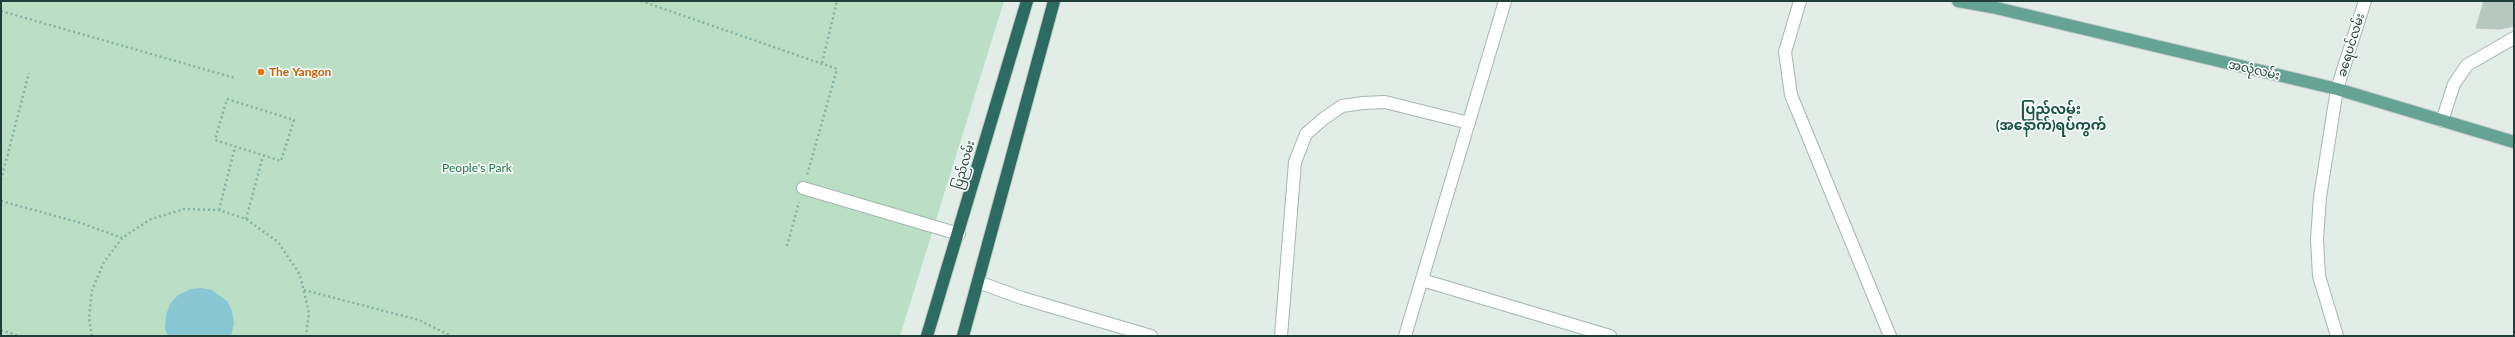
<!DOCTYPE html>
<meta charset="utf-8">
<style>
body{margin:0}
#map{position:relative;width:2515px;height:337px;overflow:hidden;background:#e2ede8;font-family:Lato,sans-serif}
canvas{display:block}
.frame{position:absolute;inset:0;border:2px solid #213f38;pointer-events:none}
</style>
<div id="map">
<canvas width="2515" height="337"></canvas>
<div class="frame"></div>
</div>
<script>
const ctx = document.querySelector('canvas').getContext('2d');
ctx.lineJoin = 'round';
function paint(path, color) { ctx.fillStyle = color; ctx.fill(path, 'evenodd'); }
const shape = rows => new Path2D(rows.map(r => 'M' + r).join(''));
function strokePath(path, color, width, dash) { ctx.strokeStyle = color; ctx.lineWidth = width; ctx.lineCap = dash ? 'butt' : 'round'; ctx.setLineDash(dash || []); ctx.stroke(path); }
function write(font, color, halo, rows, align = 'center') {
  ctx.font = font + ' Lato,"Noto Sans Myanmar",sans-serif'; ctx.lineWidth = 3.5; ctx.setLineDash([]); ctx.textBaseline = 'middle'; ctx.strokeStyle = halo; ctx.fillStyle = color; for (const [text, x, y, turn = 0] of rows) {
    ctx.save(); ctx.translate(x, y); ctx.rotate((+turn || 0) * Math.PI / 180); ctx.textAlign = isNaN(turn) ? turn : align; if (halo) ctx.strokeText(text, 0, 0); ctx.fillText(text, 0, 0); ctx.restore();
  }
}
paint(shape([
 [1,1,1004,1,900,336,1,336]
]), '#badfc5');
paint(shape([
 [201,288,212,290,227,301,232,311,234,323,231,336,168,336,165,328,166,315,170,304,178,295,191,289]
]), '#88c6d4');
const building = shape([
 [2484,1,2514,1,2514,26,2500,29,2476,28,2484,1]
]);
paint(building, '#b7c8c1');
strokePath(building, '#b4c7c0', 1);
const minor = shape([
 [1800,1,1785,52,1791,95,1890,336],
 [2442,121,2454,84,2467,65,2514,38],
 [803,188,959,234],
 [1422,280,1610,336],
 [978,282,1022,298,1151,336],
 [1281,336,1295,162,1306,134,1323,119,1342,106,1363,103,1385,102,1469,123],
 [1405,336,1505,1],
 [2337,336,2319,276,2317,239,2320,197,2337,89,2365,1]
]);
const major = shape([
 [1958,1,1992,7,2337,89,2514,142]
]);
const highway = shape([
 [927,336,1027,1],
 [963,336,1054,1]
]);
strokePath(minor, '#a4b5b0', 14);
strokePath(major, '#c1c9c7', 14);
strokePath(highway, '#c1c9c7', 14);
strokePath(shape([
 [641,1,837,69,807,175],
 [1,11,235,78],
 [822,63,837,1],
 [227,99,294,120,281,161,215,140,227,99],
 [1,180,29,73],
 [1,201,81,223,122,238],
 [219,210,235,147],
 [246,219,263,156],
 [787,246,799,202],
 [304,290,419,320,451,336],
 [1,330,19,336],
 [92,336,89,319,92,290,104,262,122,238,151,219,184,209,219,210,246,219,278,242,300,275,309,313,306,336]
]), '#81b2a4', 2.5, [2, 3]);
strokePath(minor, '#fff', 12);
strokePath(major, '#65a495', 12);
strokePath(highway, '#2c6c60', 12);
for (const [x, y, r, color] of [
 [261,72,4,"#e8710a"]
]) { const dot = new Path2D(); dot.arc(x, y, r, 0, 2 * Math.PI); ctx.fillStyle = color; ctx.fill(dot); strokePath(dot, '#f3f9f6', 1.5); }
write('12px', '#213f38', '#f3f9f6', [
 ["ခရေပင်လမ်း",2351,45,-73],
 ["အလုံလမ်း",2254,70,13],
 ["ပြည်လမ်း",964,165,-74]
]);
write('bold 12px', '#c56008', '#f3f9f6', [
 ["The Yangon",269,72]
], 'left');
write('12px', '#2a774a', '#f3f9f6', [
 ["People's Park",477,168]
]);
write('bold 14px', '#1c5246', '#f3f9f6', [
 ["ပြည်လမ်း",2051,109],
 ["(အနောက်)ရပ်ကွက်",2051,125]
]);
</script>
